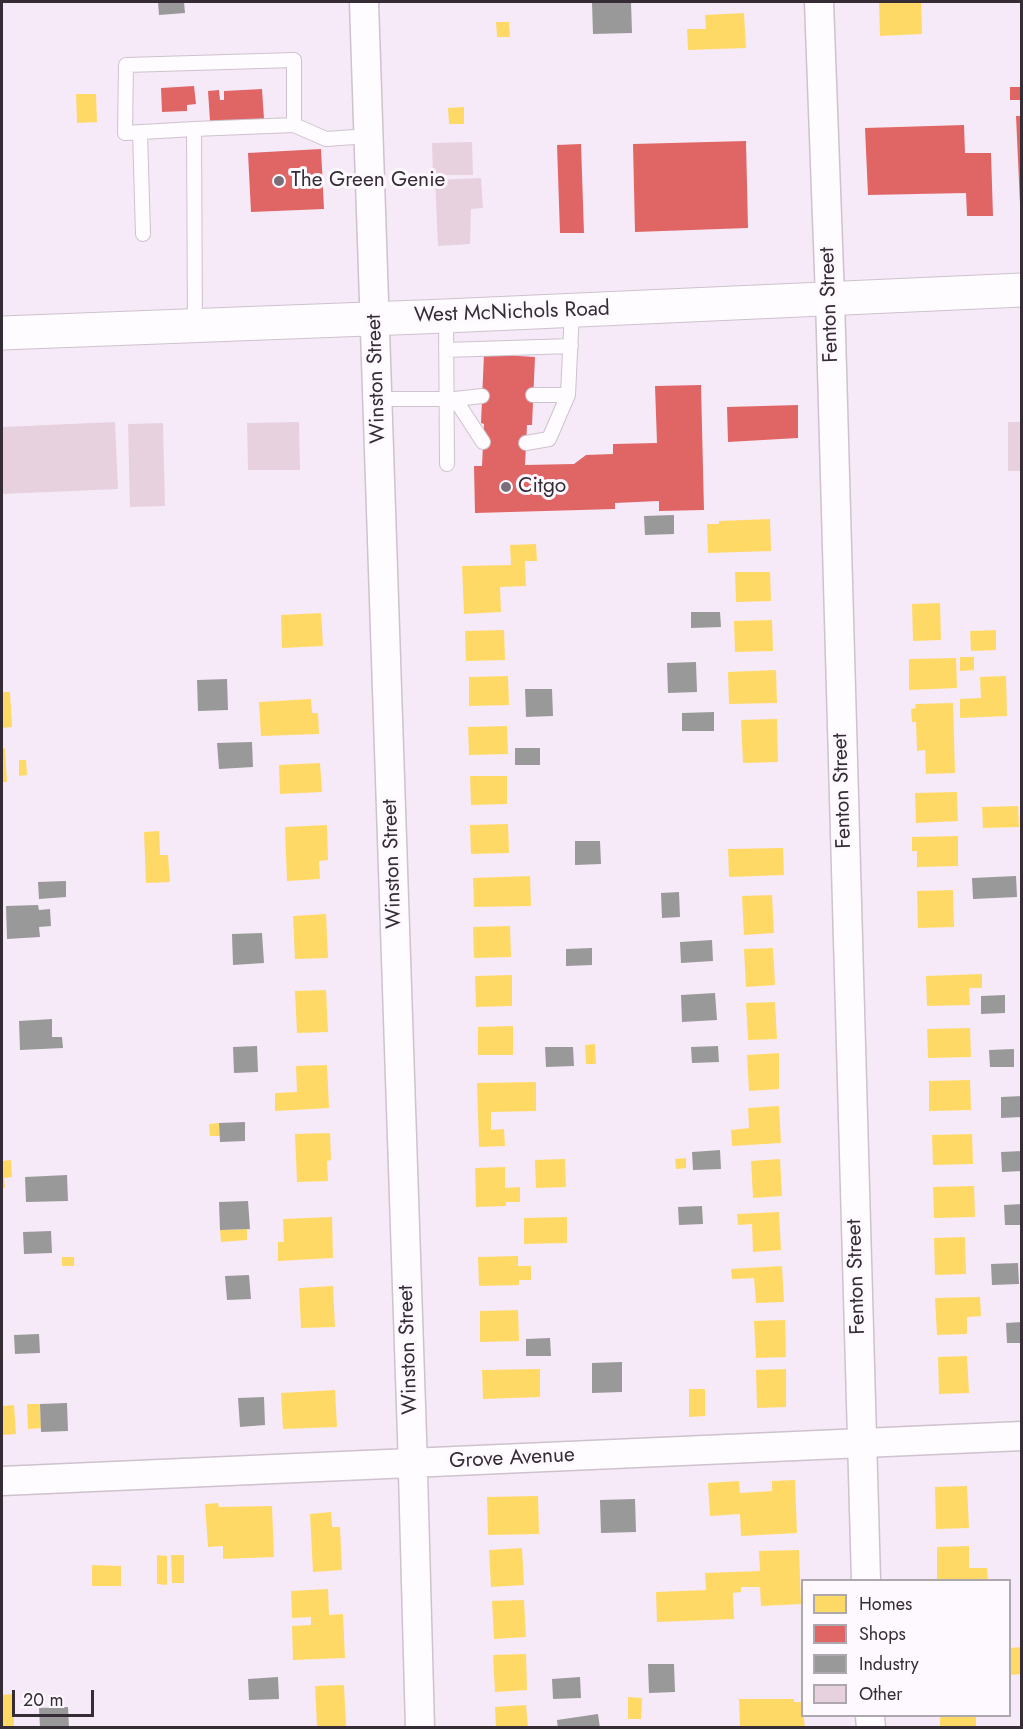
<!DOCTYPE html>
<style>
body{margin:0}
#map{position:relative;width:1023px;height:1729px;overflow:hidden;background:#f7eaf8;font-family:Jost,sans-serif}
canvas{display:block}
.frame{position:absolute;inset:0;border:3px solid #352c36;pointer-events:none}
.legend{position:absolute;left:801px;top:1579px;width:210px;height:138px;box-sizing:border-box;background:#fdf9fe;border:2px solid #ada7ae;margin:0;padding:8px 10px;list-style:none;font-size:18px;color:#352c36}
.legend li{display:flex;align-items:center;gap:12px;height:30px}
.legend b{width:30px;border:2px solid #ada7ae}
.scale{position:absolute;left:12px;top:1690px;width:82px;height:27px;box-sizing:border-box;border:3px solid #352c36;border-top:0;padding-left:8px;font-size:18px;line-height:21px;white-space:nowrap;color:#352c36;-webkit-text-stroke:4px #fdf9fe;paint-order:stroke}
</style>
<div id="map">
<canvas width="1023" height="1729"></canvas>
<div class="frame"></div>
<ul class="legend">
<li><b style="height:16px;background:#ffd966"></b>Homes</li>
<li><b style="height:16px;background:#e06666"></b>Shops</li>
<li><b style="height:16px;background:#999"></b>Industry</li>
<li><b style="height:16px;background:#e7d1de"></b>Other</li>
</ul>
<div class="scale">20 m</div>
</div>
<script>
const ctx = document.querySelector('canvas').getContext('2d');
ctx.lineJoin = 'round';
function paint(path, color) { ctx.fillStyle = color; ctx.fill(path, 'evenodd'); }
const shape = rows => new Path2D(rows.map(r => 'M' + r).join(''));
function strokePath(path, color, width, dash) { ctx.strokeStyle = color; ctx.lineWidth = width; ctx.lineCap = dash ? 'butt' : 'round'; ctx.setLineDash(dash || []); ctx.stroke(path); }
function write(font, color, halo, rows, align = 'center') {
  ctx.font = font + ' Jost,sans-serif'; ctx.lineWidth = 6; ctx.setLineDash([]); ctx.textBaseline = 'middle'; ctx.strokeStyle = halo; ctx.fillStyle = color; for (const [text, x, y, turn = 0] of rows) {
    ctx.save(); ctx.translate(x, y); ctx.rotate((+turn || 0) * Math.PI / 180); ctx.textAlign = isNaN(turn) ? turn : align; if (halo) ctx.strokeText(text, 0, 0); ctx.fillText(text, 0, 0); ctx.restore();
  }
}
paint(shape([
 [879,2,921,2,922,34,880,36],
 [744,13,746,48,688,50,687,29,706,29,705,15],
 [496,22,509,22,510,37,497,37],
 [76,94,96,94,97,122,77,123],
 [464,107,464,124,449,124,448,108],
 [770,519,771,551,708,553,707,524,719,524,719,521],
 [536,544,537,561,525,561,526,586,500,587,501,612,464,614,462,566,511,565,510,545],
 [735,572,770,572,771,601,736,602],
 [940,603,941,640,913,641,912,604],
 [321,613,323,646,282,648,281,615],
 [772,620,773,651,735,652,734,621],
 [504,630,505,660,466,661,465,631],
 [996,630,996,650,971,651,970,631],
 [960,657,974,657,974,670,960,671],
 [956,658,957,688,909,690,909,659],
 [776,670,777,703,729,704,728,672],
 [508,676,509,705,469,706,469,677],
 [1006,676,1007,716,960,718,960,699,981,698,980,677],
 [2,692,10,692,12,727,2,728],
 [311,699,312,713,318,713,319,734,261,736,259,702],
 [953,703,955,773,926,774,925,750,917,751,916,722,912,722,911,709,916,708,915,704],
 [777,719,778,762,743,763,741,720],
 [507,726,508,754,469,755,468,727],
 [5,748,7,782,2,782,2,749],
 [19,760,26,760,27,775,19,776],
 [320,763,322,792,280,794,279,765],
 [470,776,507,776,507,804,471,805],
 [957,792,958,821,916,823,915,793],
 [1018,806,1019,827,983,828,982,807],
 [508,824,509,853,471,854,470,825],
 [327,825,328,860,319,861,320,879,287,881,285,827],
 [159,831,160,855,168,855,170,882,146,883,144,832],
 [958,836,958,866,917,867,917,851,912,851,912,837],
 [783,848,784,875,729,877,728,849],
 [530,876,531,906,474,907,473,878],
 [953,890,954,927,918,928,917,891],
 [772,895,774,933,744,935,742,896],
 [326,914,328,958,295,959,293,916],
 [510,926,511,957,474,958,473,927],
 [773,948,775,985,746,987,744,949],
 [982,974,982,988,969,988,970,1005,927,1006,926,976],
 [512,975,512,1006,476,1007,475,976],
 [326,990,328,1032,297,1033,295,991],
 [775,1002,777,1039,748,1040,746,1003],
 [513,1026,513,1055,478,1055,478,1027],
 [970,1028,971,1057,928,1058,927,1029],
 [595,1044,596,1064,586,1064,585,1045],
 [779,1053,779,1089,749,1091,747,1055],
 [327,1065,329,1108,275,1111,275,1093,297,1092,296,1066],
 [970,1080,971,1110,929,1111,929,1081],
 [536,1082,536,1111,491,1112,491,1130,504,1129,505,1146,479,1147,477,1083],
 [779,1106,781,1143,732,1146,731,1130,749,1128,748,1108],
 [219,1123,220,1136,210,1136,209,1124],
 [330,1133,331,1160,327,1161,328,1181,297,1182,295,1134],
 [972,1134,973,1164,933,1165,932,1135],
 [686,1158,686,1168,676,1169,675,1159],
 [565,1159,566,1187,536,1188,535,1160],
 [780,1159,782,1196,753,1198,751,1161],
 [11,1160,12,1177,4,1178,5,1188,2,1188,2,1161],
 [505,1167,505,1188,520,1187,520,1202,506,1202,506,1206,476,1207,475,1168],
 [974,1186,975,1217,934,1218,933,1187],
 [779,1212,781,1250,753,1252,752,1224,738,1225,737,1214],
 [332,1217,333,1258,278,1261,278,1242,284,1242,283,1219],
 [567,1217,567,1243,524,1244,524,1218],
 [247,1229,247,1240,221,1242,220,1230],
 [965,1237,966,1274,935,1275,934,1238],
 [518,1256,518,1266,531,1266,531,1280,519,1280,519,1285,479,1286,478,1257],
 [62,1257,74,1257,74,1266,62,1266],
 [782,1266,784,1302,756,1303,754,1278,732,1279,731,1269],
 [333,1286,335,1327,301,1328,299,1288],
 [980,1297,981,1316,967,1317,967,1334,937,1335,935,1298],
 [518,1310,519,1341,480,1342,480,1311],
 [785,1320,786,1357,756,1358,754,1321],
 [967,1356,969,1393,939,1394,938,1357],
 [540,1369,540,1397,483,1399,482,1370],
 [786,1369,786,1407,757,1408,756,1370],
 [689,1389,705,1389,705,1416,689,1417],
 [335,1390,337,1427,283,1429,281,1393],
 [27,1404,40,1404,41,1428,28,1429],
 [14,1405,16,1434,2,1435,2,1406],
 [795,1480,797,1533,741,1536,740,1514,710,1516,708,1483,739,1481,740,1493,772,1491,772,1481],
 [967,1486,969,1528,936,1529,935,1487],
 [538,1496,539,1534,488,1535,487,1497],
 [218,1503,219,1507,272,1506,274,1557,223,1559,223,1546,208,1547,205,1504],
 [331,1512,332,1527,340,1527,342,1570,313,1572,310,1514],
 [969,1546,969,1568,987,1568,988,1580,937,1580,937,1547],
 [522,1548,524,1585,491,1587,489,1550],
 [799,1550,801,1604,761,1606,760,1587,741,1587,741,1592,733,1593,734,1619,657,1622,656,1592,706,1590,705,1573,760,1571,759,1551],
 [157,1555,167,1556,167,1585,157,1584],
 [171,1555,184,1555,184,1583,172,1583],
 [92,1565,121,1566,121,1586,92,1586],
 [328,1589,329,1615,343,1614,345,1658,293,1660,292,1626,311,1625,311,1617,292,1618,291,1591],
 [524,1600,526,1637,494,1639,492,1601],
 [1022,1647,1022,1674,1010,1675,1010,1648],
 [526,1654,527,1690,495,1692,493,1655],
 [344,1685,346,1726,317,1727,315,1686],
 [13,1694,14,1727,2,1727,2,1695],
 [628,1697,642,1698,641,1719,628,1719],
 [739,1699,794,1699,794,1702,802,1702,805,1728,740,1728],
 [526,1705,528,1728,496,1728,495,1707],
 [940,1716,976,1716,976,1728,940,1728]
]), '#ffd966');
paint(shape([
 [194,86,196,104,187,105,187,111,162,112,161,88],
 [1010,87,1020,87,1020,100,1010,100],
 [262,89,264,119,210,121,208,91,219,90,220,100,224,100,224,91],
 [1016,116,1022,116,1022,204,1020,204],
 [964,125,965,153,991,153,993,216,967,216,966,193,868,195,865,128],
 [746,141,748,228,635,232,633,144],
 [581,144,584,233,560,233,557,145],
 [321,149,324,209,251,212,248,153],
 [484,354,535,357,532,425,527,425,525,465,574,464,586,455,613,454,613,444,657,443,655,386,701,385,704,510,659,511,659,501,615,503,615,509,475,513,474,466,482,466,484,424,481,423],
 [798,405,798,438,728,442,727,407]
]), '#e06666');
paint(shape([
 [158,2,184,2,185,13,159,15],
 [631,2,632,33,593,34,592,3],
 [674,515,674,534,645,535,644,516],
 [691,612,720,612,721,627,691,628],
 [696,662,697,692,668,693,667,663],
 [227,679,228,710,198,711,197,680],
 [525,689,552,689,553,716,526,717],
 [714,712,714,731,682,731,682,713],
 [252,742,253,767,219,769,217,743],
 [515,748,540,748,540,765,515,765],
 [575,841,600,841,601,864,575,865],
 [1016,876,1017,897,973,899,972,878],
 [66,881,66,897,39,899,38,882],
 [679,892,680,917,662,918,661,893],
 [38,905,39,910,50,909,51,926,39,927,40,937,7,939,6,906],
 [262,933,264,963,233,965,232,934],
 [712,940,713,961,681,963,680,942],
 [592,948,592,965,566,966,566,949],
 [715,993,717,1020,682,1022,681,995],
 [1005,995,1005,1013,981,1014,981,996],
 [52,1019,52,1037,62,1037,63,1048,20,1050,19,1021],
 [257,1046,258,1072,234,1073,233,1047],
 [718,1046,719,1062,692,1063,691,1047],
 [545,1047,573,1047,574,1066,546,1067],
 [1014,1049,1014,1067,990,1067,989,1050],
 [1022,1096,1022,1117,1001,1118,1001,1097],
 [245,1122,245,1141,220,1142,219,1123],
 [720,1150,721,1169,693,1170,692,1152],
 [1022,1151,1022,1171,1002,1172,1001,1152],
 [67,1175,68,1201,26,1202,25,1177],
 [248,1201,250,1229,220,1230,219,1202],
 [1022,1204,1022,1225,1005,1225,1004,1205],
 [702,1206,703,1224,679,1225,678,1207],
 [51,1231,52,1253,24,1254,23,1232],
 [1018,1263,1019,1284,992,1285,991,1264],
 [249,1275,251,1299,227,1300,225,1276],
 [1022,1322,1022,1343,1007,1343,1006,1323],
 [39,1334,40,1353,15,1354,14,1335],
 [550,1338,551,1356,526,1356,526,1339],
 [622,1362,622,1392,592,1393,592,1363],
 [264,1397,265,1425,240,1427,238,1398],
 [67,1403,68,1431,41,1432,40,1404],
 [635,1499,636,1532,601,1533,600,1500],
 [648,1664,674,1664,675,1692,649,1693],
 [278,1677,279,1699,249,1700,248,1679],
 [580,1677,581,1698,553,1699,552,1679],
 [68,1707,69,1728,40,1728,39,1708],
 [598,1714,600,1728,558,1728,557,1720]
]), '#999');
paint(shape([
 [472,142,473,175,433,175,432,143],
 [481,178,483,208,471,209,470,244,438,246,435,180],
 [115,422,118,489,2,494,2,427],
 [299,422,300,470,248,470,247,423],
 [1008,422,1022,422,1022,471,1008,471],
 [163,423,165,506,130,507,128,424]
]), '#e7d1de');
const service = shape([
 [294,125,326,139,369,136],
 [194,129,294,125,294,60,126,65,125,133,194,129,195,326],
 [140,132,143,234],
 [446,316,447,464],
 [446,350,571,346],
 [533,395,568,395,572,310],
 [378,399,455,399,482,396],
 [455,399,483,442],
 [526,443,549,439,568,395]
]);
const minor = shape([
 [364,2,412,1436,420,1728],
 [819,2,830,298,866,1580],
 [2,1481,1022,1436],
 [870,1716,871,1728]
]);
const secondary = shape([
 [2,333,446,316,1022,290]
]);
strokePath(service, '#cdc2cd', 16);
strokePath(minor, '#cdc2cd', 31);
strokePath(secondary, '#cdc2cd', 35);
strokePath(service, '#fefcfe', 14);
strokePath(minor, '#fefcfe', 28);
strokePath(secondary, '#fefcfe', 33);
for (const [x, y, r, color] of [
 [279,181,6,"#796e7a"],
 [506,487,6,"#796e7a"]
]) { const dot = new Path2D(); dot.arc(x, y, r, 0, 2 * Math.PI); ctx.fillStyle = color; ctx.fill(dot); strokePath(dot, '#fdf9fe', 2); }
write('21px', '#352c36', '#fdf9fe', [
 ["The Green Genie",291,181],
 ["Citgo",518,487]
], 'left');
write('21px', '#352c36', '#fdf9fe', [
 ["Fenton Street",830,305,-92],
 ["West McNichols Road",512,313,-2],
 ["Winston Street",377,379,-92],
 ["Fenton Street",843,791,-92],
 ["Winston Street",393,864,-92],
 ["Fenton Street",857,1277,-92],
 ["Winston Street",409,1350,-92],
 ["Grove Avenue",512,1459,-3]
]);
</script>
